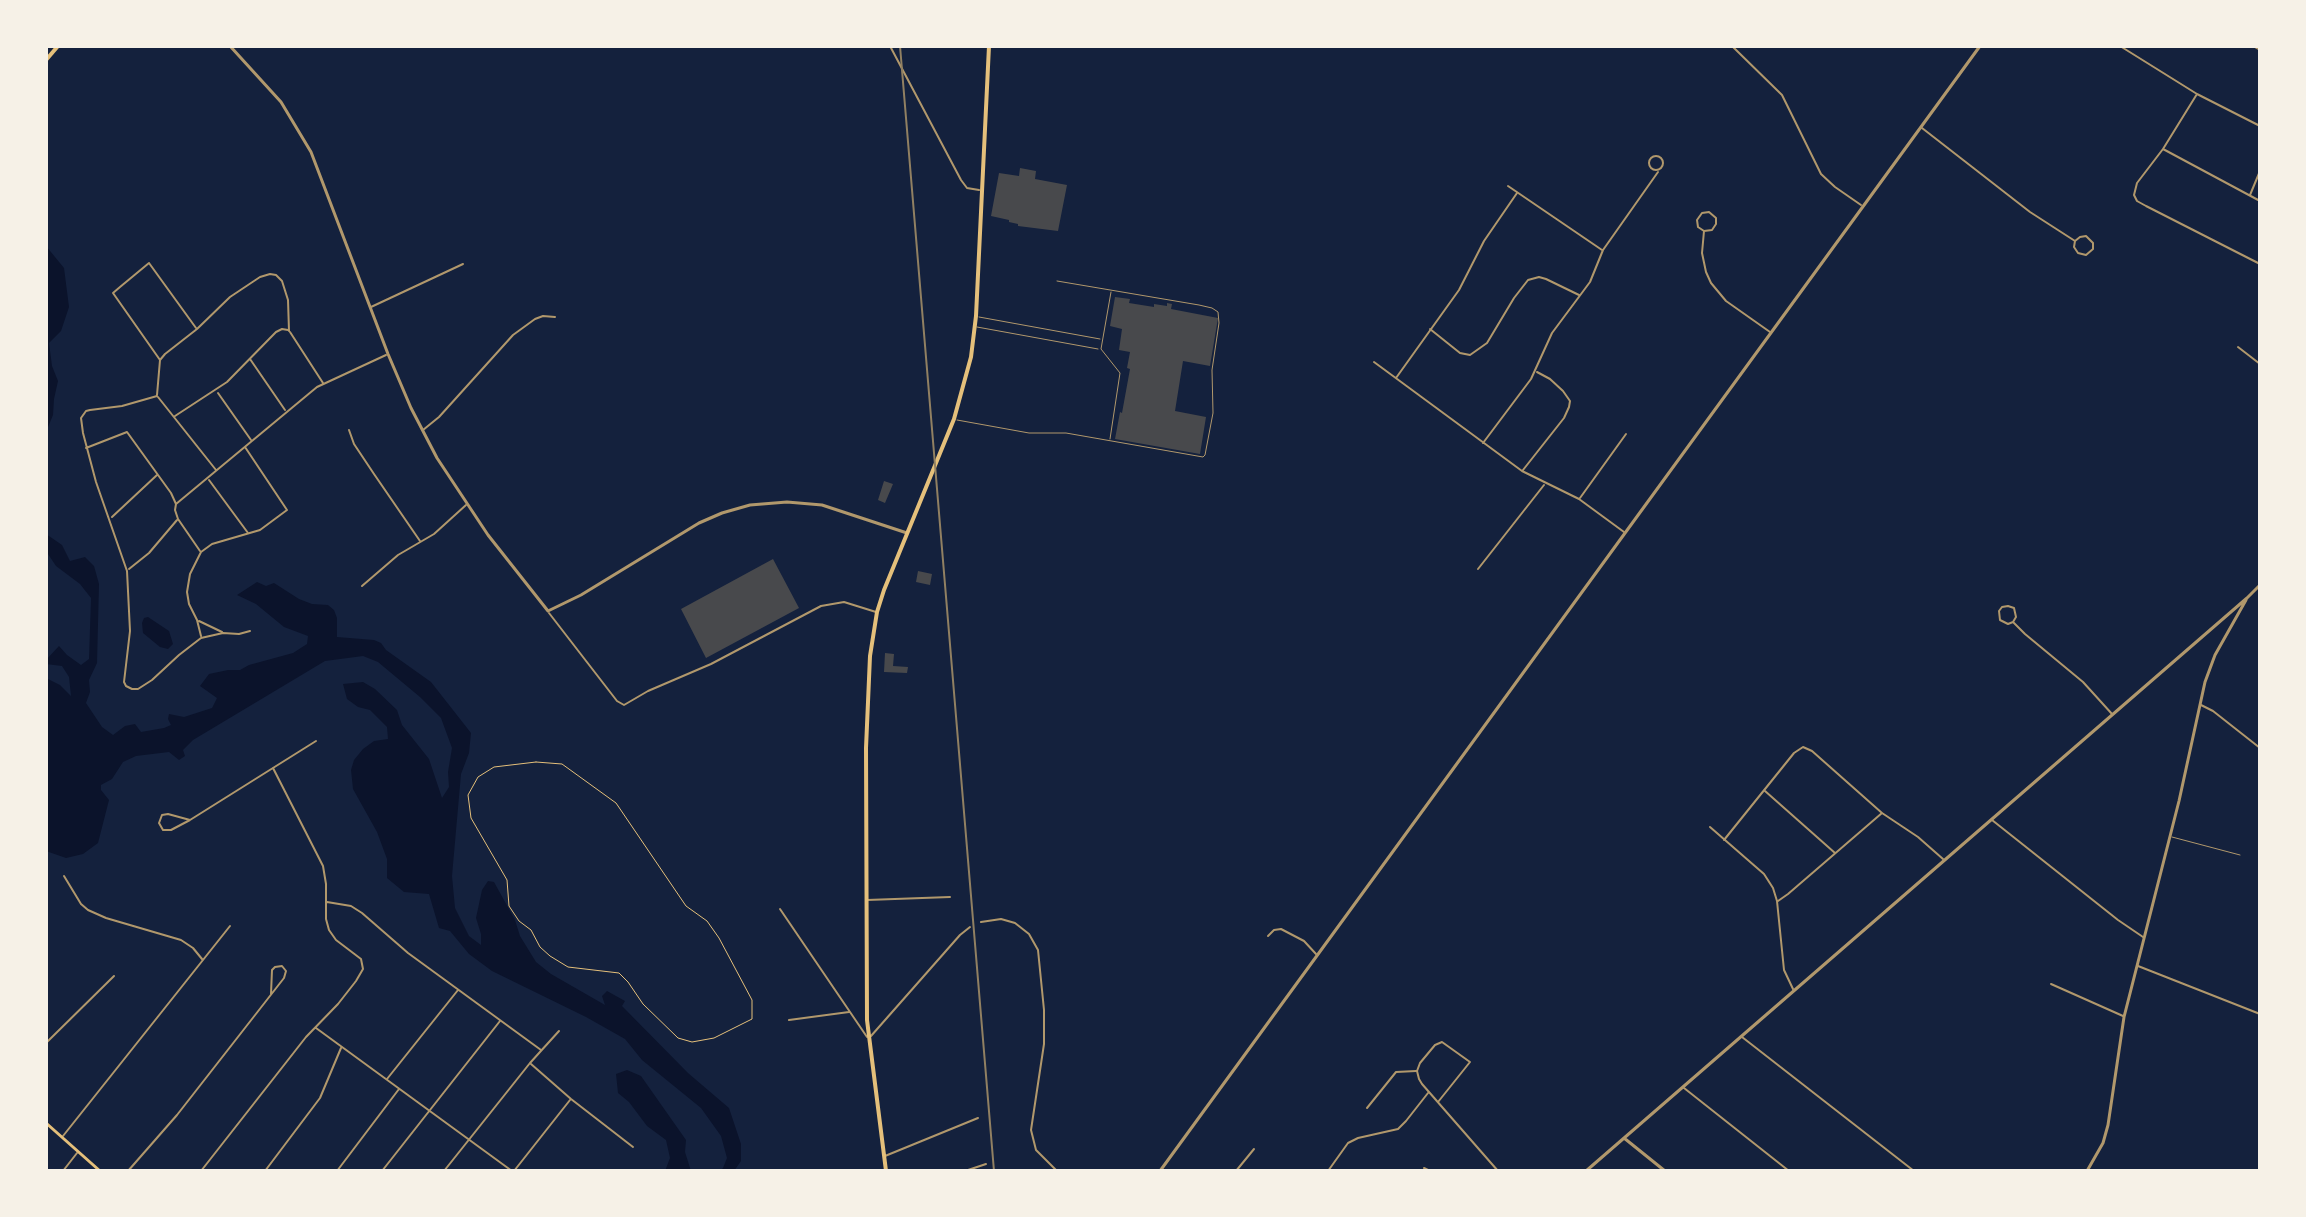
<!DOCTYPE html>
<style>
body{margin:0}
#map{position:relative;width:2306px;height:1217px;overflow:hidden;background:#14213d;font-family:"DejaVu Sans",sans-serif}
canvas{display:block}
.frame{position:absolute;inset:0;border:48px solid #f6f1e7;pointer-events:none}
</style>
<div id="map">
<canvas width="2306" height="1217"></canvas>
<div class="frame"></div>
</div>
<script>
const ctx = document.querySelector('canvas').getContext('2d');
ctx.lineJoin = 'round';
function paint(path, color) { ctx.fillStyle = color; ctx.fill(path, 'evenodd'); }
const shape = rows => new Path2D(rows.map(r => 'M' + r).join(''));
function strokePath(path, color, width, dash) { ctx.strokeStyle = color; ctx.lineWidth = width; ctx.lineCap = dash ? 'butt' : 'round'; ctx.setLineDash(dash || []); ctx.stroke(path); }
paint(shape([
 [46,246,64,268,69,307,61,331,49,343,52,366,58,381,54,399,53,415,46,432,46,306,48,300],
 [46,534,62,545,70,561,85,557,94,566,99,584,97,663,89,680,90,692,86,703,102,727,113,735,125,726,135,724,141,732,164,728,171,725,168,719,169,714,184,717,212,708,217,698,200,686,209,674,228,670,240,670,249,665,293,653,307,644,308,636,284,627,256,604,237,595,257,582,266,586,274,583,299,599,312,604,328,605,334,610,337,618,337,637,374,640,381,643,386,650,431,682,471,733,469,753,461,774,452,876,455,908,469,936,481,945,481,934,476,918,482,890,488,881,494,882,515,920,520,936,536,962,551,974,605,1005,602,996,607,991,625,1001,622,1006,688,1073,729,1108,741,1144,741,1161,734,1171,720,1171,723,1168,727,1158,721,1136,701,1108,642,1060,625,1039,586,1017,492,971,469,954,450,931,439,928,429,894,404,892,387,878,387,859,377,832,353,789,351,770,354,760,363,749,374,741,388,739,387,727,370,710,358,707,347,699,343,684,363,682,375,689,397,710,402,725,429,759,442,798,449,787,448,772,452,748,441,718,420,697,378,662,363,656,325,661,193,740,183,750,185,756,179,760,169,752,136,756,123,762,112,779,101,785,101,790,109,800,98,843,83,854,66,858,46,851,46,678,60,685,71,696,69,677,62,666,46,664,46,660,59,646,67,655,81,665,89,659,91,598,80,584,56,566,46,551],
 [148,617,169,631,173,644,168,649,160,647,143,633,142,623,144,618],
 [627,1070,641,1076,686,1140,685,1152,691,1171,665,1171,670,1158,666,1140,647,1126,629,1102,618,1093,616,1074]
]), '#0b132b');
paint(shape([
 [1020,168,1036,171,1035,179,1067,185,1058,231,1018,226,1018,224,1009,222,1009,220,991,216,999,173,1019,176],
 [1115,297,1130,299,1129,303,1154,307,1154,304,1167,306,1167,303,1172,304,1171,309,1218,318,1210,366,1183,361,1175,411,1206,417,1200,454,1115,439,1120,412,1122,413,1130,369,1127,368,1130,352,1119,350,1122,329,1110,326],
 [884,481,893,484,885,503,878,500],
 [773,559,799,608,706,658,681,609],
 [918,571,932,574,930,585,916,582],
 [885,653,894,654,893,666,908,667,907,673,884,672]
]), '#48494c');
strokePath(shape([
 [536,762,562,764,616,803,686,906,707,921,719,938,752,1000,752,1019,714,1038,692,1042,678,1038,643,1004,628,982,619,973,568,967,550,956,540,947,531,930,519,921,509,906,507,880,471,818,468,795,478,777,494,767,536,762]
]), '#e5c07b', 1);
strokePath(shape([
 [979,317,1100,339],
 [977,327,1098,349],
 [957,420,1029,433,1066,433,1203,457,1205,455,1213,413,1212,370,1219,323,1218,312,1212,308,1199,305,1057,281],
 [1110,439,1120,373,1101,349,1111,292],
 [2172,837,2240,855]
]), '#b1986c', 1);
strokePath(shape([
 [890,46,961,180,967,188,979,190],
 [1732,46,1782,95,1821,174,1835,187,1861,205],
 [2120,46,2197,94,2260,126],
 [2253,46,2260,50],
 [2197,94,2163,149,2137,183,2134,195,2137,201,2146,206,2260,264],
 [1922,128,2030,212,2075,241,2074,247,2078,253,2086,255,2093,249,2093,243,2086,236,2080,237,2075,241],
 [2163,149,2260,201],
 '1649 163a7 7 0 1 1 14 0a7 7 0 1 1-14 0Z',
 [1508,186,1602,250],
 [2250,195,2260,171],
 [1704,231,1698,227,1697,220,1702,213,1709,212,1716,218,1716,224,1712,230,1704,231,1702,253,1706,272,1711,283,1726,301,1770,332],
 [371,307,463,264],
 [1430,329,1460,353,1470,355,1487,343,1514,298,1528,280,1539,277,1546,279,1579,295],
 [290,332,323,383],
 [2238,347,2260,364],
 [250,359,285,410],
 [160,360,113,293,120,287,149,263,196,328],
 [1374,362,1522,471,1579,499,1624,532],
 [1396,378,1459,290,1484,241,1517,193],
 [218,393,251,440],
 [157,395,160,360,165,354,197,329,230,297,260,277,270,274,276,275,282,281,288,300,289,331],
 [157,396,122,406,90,410,86,411,81,418,83,433,96,482,127,571,130,631,124,682,126,686,132,689,138,689,152,680,179,655,201,638,223,633,239,634,250,631],
 [158,397,216,470],
 [175,416,227,382,276,332,282,329,288,330],
 [349,430,354,444,374,474,420,541],
 [423,430,439,417,513,335,535,319,543,316,555,317],
 [1483,443,1531,379,1552,333,1590,282,1603,250,1658,172],
 [86,448,127,432,171,493,176,504,175,510,178,519,200,551],
 [1523,470,1564,418,1569,407,1570,401,1563,391,1550,379,1537,372],
 [209,480,248,533],
 [1580,498,1626,434],
 [176,504,317,387,386,355],
 [112,517,157,475],
 [129,569,149,553,177,520],
 [1478,569,1544,485],
 [362,586,398,555,434,534,466,505],
 [549,613,617,701,624,705,648,691,711,664,821,606,844,602,876,612],
 [199,621,222,632],
 [2013,622,2008,624,2000,620,1999,611,2002,607,2008,606,2014,608,2016,617,2013,622,2025,634,2083,682,2112,714],
 [201,636,197,620,189,604,187,592,190,574,201,552,212,544,260,530,287,510,245,447],
 [2201,705,2213,711,2260,748],
 [1765,791,1835,853],
 [190,820,168,814,162,815,159,823,163,830,171,830,190,820,316,741],
 [1992,820,2118,920,2143,937],
 [1710,827,1764,874,1773,888,1777,901,1784,970,1793,989],
 [1724,840,1794,753,1803,747,1812,751,1882,813,1918,837,1943,859],
 [64,876,81,904,88,910,106,918,181,940,193,948,202,959],
 [867,900,950,897],
 [1778,901,1788,894,1882,813],
 [327,902,351,906,362,913,408,953,541,1050],
 [780,909,867,1037],
 [981,922,1001,919,1015,923,1029,934,1038,950,1044,1010,1044,1044,1031,1130,1036,1150,1057,1171],
 [1268,936,1274,930,1281,929,1304,941,1316,954],
 [2138,966,2260,1014],
 [2051,984,2123,1016],
 [789,1020,849,1012],
 [316,1028,512,1171],
 [871,1036,960,935,970,927],
 [1742,1037,1914,1171],
 [46,1043,114,976],
 [531,1064,571,1099,633,1147],
 [387,1079,458,990],
 [1684,1088,1789,1171],
 [1438,1102,1470,1062,1442,1042,1435,1045,1420,1063,1417,1071,1419,1079,1422,1084,1498,1171],
 [1367,1108,1396,1072,1416,1071],
 [63,1136,230,926],
 [885,1156,978,1118],
 [1424,1168,1430,1171],
 [63,1171,77,1153],
 [128,1171,177,1115,284,978,286,971,282,966,275,967,272,970,271,994],
 [201,1171,306,1037,338,1004,356,981,363,969,361,959,336,940,329,930,326,919,326,884,323,866,273,768],
 [265,1171,320,1098,341,1048],
 [337,1171,399,1089],
 [382,1171,500,1021],
 [444,1171,530,1063,559,1031],
 [514,1171,570,1100],
 [965,1171,986,1164],
 [1236,1171,1254,1149],
 [1328,1171,1348,1143,1358,1138,1398,1129,1406,1121,1428,1093]
]), '#b1986c', 2);
strokePath(shape([
 [230,46,281,102,311,152,388,354,411,408,437,458,488,535,548,611,581,595,699,523,722,513,750,505,787,502,822,505,907,533],
 [1624,1138,1665,1171],
 [1160,1171,1980,46],
 [1586,1171,2247,598,2260,585],
 [2087,1171,2103,1143,2108,1125,2124,1017,2179,801,2205,682,2215,655,2246,600]
]), '#b1986c', 3);
strokePath(shape([
 [46,1123,100,1171]
]), '#e5c07b', 3);
strokePath(shape([
 [886,1171,867,1020,866,748,870,656,877,612,884,590,954,419,971,357,976,316,989,46]
]), '#e5c07b', 4);
strokePath(shape([
 [46,60,58,46]
]), '#e5c07b', 4);
strokePath(shape([
 [900,46,994,1171]
]), '#918062', 2);
</script>
